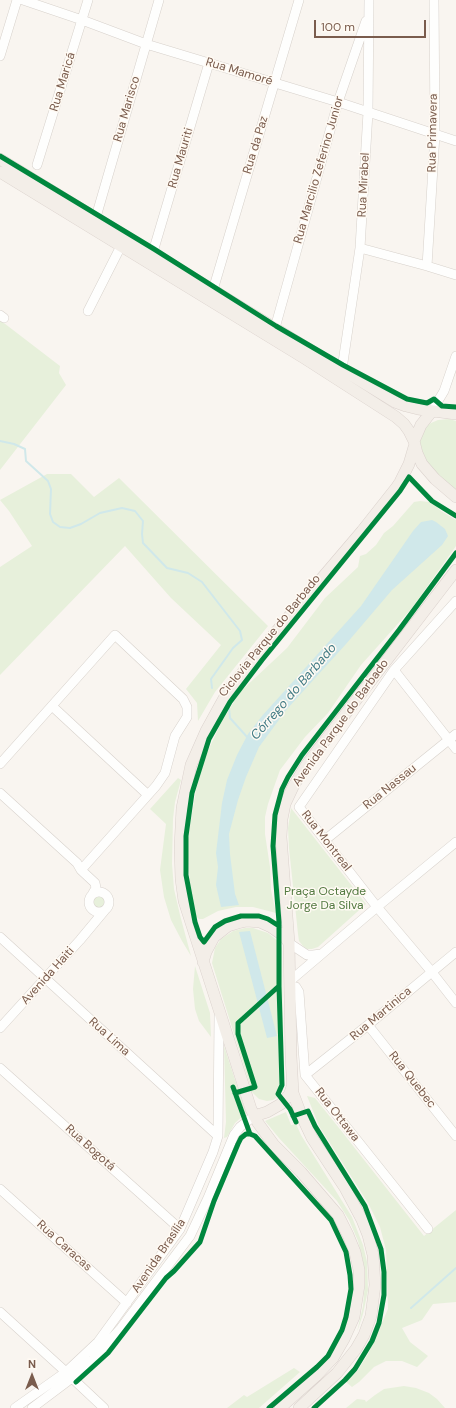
<!DOCTYPE html>
<meta charset="utf-8">
<style>
body{margin:0}
#map{position:relative;width:456px;height:1408px;overflow:hidden;background:#f9f5f0;font-family:"DM Sans",sans-serif}
canvas{display:block}
.north{position:absolute;left:12px;top:1356px;width:40px;height:40px;-webkit-text-stroke:3px #fffaf3;paint-order:stroke;rotate:0deg;font-size:11px;font-weight:700;line-height:16px;text-align:center;color:#7a5c4d}
.north::after{content:'';display:block;margin:auto;width:14px;height:18px;background:#7a5c4d;clip-path:polygon(50% 0,100% 100%,50% 72%,0 100%)}
.scale{position:absolute;left:314px;top:20px;width:112px;height:18px;box-sizing:border-box;border:2px solid #7a5c4d;border-top:0;padding-left:5px;font-size:12px;line-height:14px;white-space:nowrap;color:#7a5c4d;-webkit-text-stroke:3px #fffaf3;paint-order:stroke}
</style>
<div id="map">
<canvas width="456" height="1408"></canvas>
<div class="north">N</div>
<div class="scale">100 m</div>
</div>
<script>
const ctx = document.querySelector('canvas').getContext('2d');
ctx.lineJoin = 'round';
function paint(path, color) { ctx.fillStyle = color; ctx.fill(path, 'evenodd'); }
const shape = rows => new Path2D(rows.map(r => 'M' + r).join(''));
function strokePath(path, color, width, dash) { ctx.strokeStyle = color; ctx.lineWidth = width; ctx.lineCap = dash ? 'butt' : 'round'; ctx.setLineDash(dash || []); ctx.stroke(path); }
function write(font, color, halo, rows, align = 'center') {
  ctx.font = font + ' "DM Sans",sans-serif'; ctx.lineWidth = 3; ctx.setLineDash([]); ctx.textBaseline = 'middle'; ctx.strokeStyle = halo; ctx.fillStyle = color; for (const [text, x, y, turn = 0] of rows) {
    ctx.save(); ctx.translate(x, y); ctx.rotate((+turn || 0) * Math.PI / 180); ctx.textAlign = isNaN(turn) ? turn : align; if (halo) ctx.strokeText(text, 0, 0); ctx.fillText(text, 0, 0); ctx.restore();
  }
}
paint(shape([
 [0,320,60,366,59,373,66,385,0,470],
 [449,419,456,421,456,491,429,467,419,445,420,440,425,427,431,423,438,420],
 [47,474,71,474,94,497,119,478,268,626,215,692,198,721,197,703,186,689,221,645,171,598,125,546,0,675,0,567,32,546,9,511,0,500],
 [420,501,429,502,436,506,441,511,456,520,456,546,412,608,361,665,328,713,305,737,280,770,268,804,265,817,265,834,270,867,271,890,276,913,253,907,236,907,218,911,203,919,199,919,196,916,190,887,187,843,196,790,205,757,221,723,240,692,287,648,325,598,358,567,360,556,366,554,376,545,384,533,393,526,414,502],
 [178,778,181,780,175,802,173,819,172,864,174,889,180,915,191,956,182,941,171,920,164,897,160,870,166,824,150,809],
 [291,808,366,904,318,947,312,949,307,949,303,946,299,941,298,934,289,848,288,828],
 '91 902a8 8 0 1 1 16 0a8 8 0 1 1-16 0Z',
 [245,928,253,928,268,933,279,942,282,948,284,1083,283,1090,276,1098,273,1100,267,1101,259,1099,252,1092,212,963,215,948,221,939,233,931],
 [195,966,210,1013,211,1037,199,1021,195,1009,193,989],
 [224,1046,246,1113,235,1123,227,1137,224,1138,226,1122],
 [307,1096,315,1098,339,1128,424,1236,456,1210,456,1302,433,1304,422,1320,402,1328,410,1342,428,1356,417,1367,402,1361,386,1361,374,1367,359,1382,352,1387,346,1382,358,1370,368,1354,388,1309,386,1250,380,1227,368,1203,319,1126],
 [286,1112,291,1125,296,1124,301,1135,352,1217,363,1245,367,1262,368,1290,363,1314,357,1332,363,1306,365,1281,363,1262,358,1241,349,1220,337,1201,279,1138,265,1121],
 [294,1368,300,1372,259,1408,227,1408,244,1395,247,1397],
 [404,1386,416,1388,429,1393,437,1399,445,1408,346,1408,357,1399,365,1400,366,1402,375,1395,384,1389]
]), '#e7f0db');
paint(shape([
 [432,520,436,522,445,529,448,536,442,545,392,590,346,644,287,709,259,747,246,777,238,800,229,834,230,854,235,894,239,905,221,907,216,885,218,867,216,853,222,803,227,780,237,755,248,734,262,716,361,606,413,531,421,522],
 [250,931,277,1036,267,1038,239,932]
]), '#d0e8ea');
strokePath(shape([
 [0,441,14,444,25,449,26,461,48,481,51,489,50,514,53,522,60,527,70,528,81,524,100,513,122,508,135,511,143,521,142,534,143,543,167,568,188,573,202,582,240,631,242,640,233,648,211,679,212,688],
 [229,708,230,718,248,738],
 [411,1308,456,1268]
]), '#d0e8ea', 2);
const minor = shape([
 [23,0,82,20,146,44,338,102,456,141],
 [0,56,17,0],
 [37,165,88,0],
 [96,217,159,0],
 [360,248,427,266,456,275],
 [153,252,209,63],
 [427,266,435,134,434,0],
 [213,290,299,0],
 [88,311,121,246],
 [0,315,4,318],
 [275,328,338,102,366,21],
 [342,369,360,248,368,112,369,0],
 [432,411,444,391,456,356],
 [456,601,394,670,299,807,377,907,431,971,456,1003],
 [394,670,456,749],
 [52,706,148,795],
 [0,764,115,635,183,699,187,707,187,717,175,736,165,773,156,786,81,870],
 [0,793,77,863,81,870,95,883,96,888,93,893],
 [325,840,456,734],
 '89 902a10 10 0 1 1 20 0a10 10 0 1 1-20 0Z',
 [0,937,218,1136],
 [289,943,307,955,313,955,321,954],
 [290,981,377,907,456,842],
 [290,986,296,987,299,992,305,1075,428,1229],
 [368,1025,456,1136],
 [0,1028,80,940,105,910],
 [0,1068,180,1229],
 [305,1075,368,1025,456,952],
 [0,1189,127,1303],
 [0,1312,66,1372],
 [72,1378,104,1408],
 [15,1408,66,1372,98,1342,180,1229,213,1152,218,1136,219,1016],
 [32,1408,72,1378,93,1359,121,1328,190,1236,208,1198,234,1135,240,1127,254,1116]
]);
const major = shape([
 [0,159,395,402,406,406,418,409,456,414],
 [0,172,304,358,396,417,404,424,409,431,414,441,417,453,422,464,435,479,456,497],
 [414,441,421,425,432,411],
 [289,943,281,837,282,819,285,804,293,787,307,764,456,570],
 [203,962,206,952,214,937,228,926,238,923,247,921,260,922,271,927,284,936,289,943,291,1056,293,1093,302,1117,312,1138,345,1188,362,1220,368,1235,373,1255,375,1285,371,1316,364,1335,356,1349,337,1373,299,1408],
 [254,1116,267,1112,281,1104,289,1095,292,1087],
 [280,1408,316,1376,333,1358,344,1339,354,1317,359,1285,359,1270,355,1252,348,1235,338,1215,301,1172,274,1145,258,1123,251,1109,184,901,181,879,180,847,182,808,191,765,206,731,228,691,258,653,362,531,396,488,400,482,409,464,414,447]
]);
strokePath(minor, '#d7d1cb', 10);
strokePath(major, '#dad1cc', 12);
strokePath(minor, '#fefefd', 9);
strokePath(major, '#f3eee8', 11);
strokePath(shape([
 [0,156,154,249,276,326,343,365,407,399,427,403,434,399,442,406,456,407],
 [279,926,268,919,259,916,241,916,225,921,215,927,204,942,200,937,195,922,186,875,186,836,192,793,209,739,230,702,262,660,400,491,409,477,432,501,456,516],
 [279,986,282,1085,278,1094,290,1109,296,1122],
 [233,1087,250,1134,255,1136,331,1220,346,1252,350,1275,351,1289,346,1317,342,1330,328,1356,317,1367,269,1408],
 [235,1093,255,1087,238,1034,238,1023,279,986,279,922,273,846,275,815,282,789,288,777,302,755,399,630,456,553],
 [293,1116,308,1111,315,1126,365,1206,381,1249,384,1272,384,1295,379,1323,372,1341,355,1369,345,1380,314,1408],
 [76,1382,108,1353,166,1278,174,1271,200,1242,214,1201,238,1144,241,1138,246,1134,250,1134]
]), '#00873e', 5);
write('12px', '#7a5c4d', '#fffaf3', [
 ["Rua Mamoré",239,72,17],
 ["Rua Maricá",63,82,-73],
 ["Rua Marisco",127,109,-74],
 ["Rua Primavera",433,133,-89],
 ["Rua da Paz",256,145,-73],
 ["Rua Mauriti",181,158,-74],
 ["Rua Marcilio Zeferino Junior",319,170,-74],
 ["Rua Mirabel",364,185,-87],
 ["Ciclovia Parque do Barbado",270,636,-51],
 ["Avenida Parque do Barbado",341,723,-54],
 ["Rua Nassau",390,787,-39],
 ["Rua Montreal",326,841,52],
 ["Avenida Haiti",48,976,-48],
 ["Rua Martinica",381,1014,-40],
 ["Rua Lima",109,1037,42],
 ["Rua Quebec",412,1080,52],
 ["Rua Ottawa",337,1115,52],
 ["Rua Bogotá",90,1148,42],
 ["Rua Caracas",64,1246,42],
 ["Avenida Brasília",159,1256,-56]
]);
write('12px', '#537a41', '#fffaf3', [
 ["Praça Octayde",325,892],
 ["Jorge Da Silva",325,906]
]);
write('italic 13px', '#437c86', '#fffaf3', [
 ["Córrego do Barbado",294,692,-49]
]);
</script>
